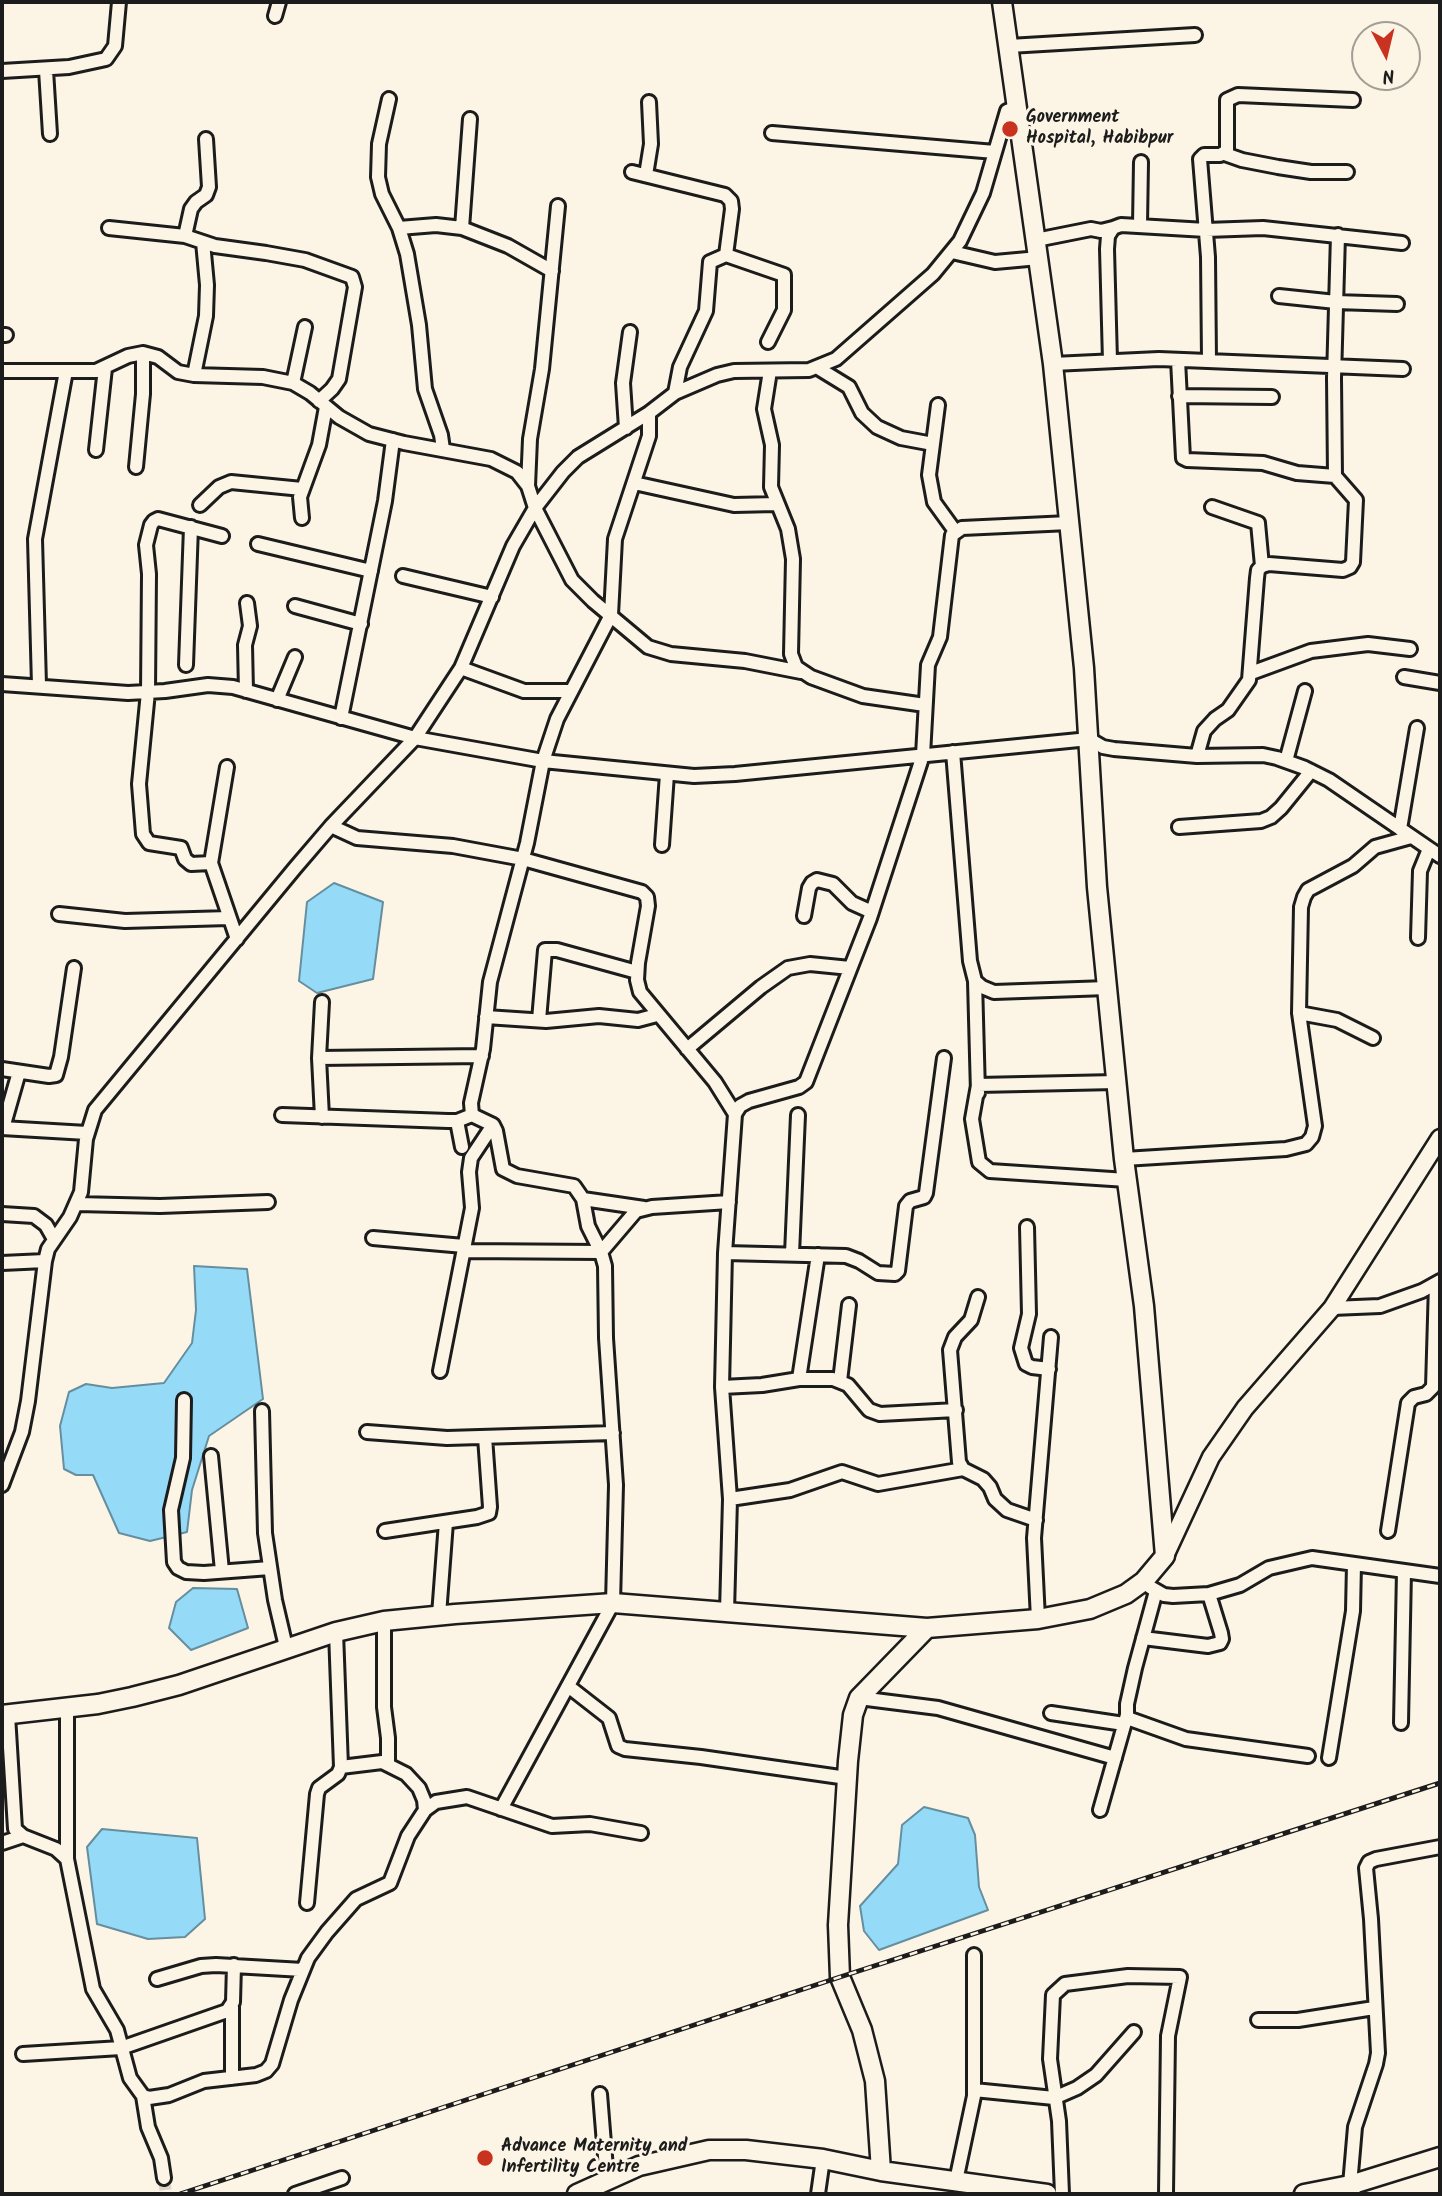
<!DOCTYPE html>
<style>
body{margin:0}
#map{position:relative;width:1442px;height:2196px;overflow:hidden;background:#fcf5e5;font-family:Kalam,sans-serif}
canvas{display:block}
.frame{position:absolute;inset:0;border:4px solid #1c1c1c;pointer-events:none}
.north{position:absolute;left:1351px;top:21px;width:70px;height:70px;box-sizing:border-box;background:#fcf5e5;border:2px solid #a29e95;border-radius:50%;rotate:173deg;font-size:19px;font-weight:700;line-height:28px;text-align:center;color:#1c1c1c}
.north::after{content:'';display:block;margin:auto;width:24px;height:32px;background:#c8321e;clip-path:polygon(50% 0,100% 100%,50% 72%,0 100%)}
</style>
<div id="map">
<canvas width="1442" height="2196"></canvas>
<div class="frame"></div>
<div class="north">N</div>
</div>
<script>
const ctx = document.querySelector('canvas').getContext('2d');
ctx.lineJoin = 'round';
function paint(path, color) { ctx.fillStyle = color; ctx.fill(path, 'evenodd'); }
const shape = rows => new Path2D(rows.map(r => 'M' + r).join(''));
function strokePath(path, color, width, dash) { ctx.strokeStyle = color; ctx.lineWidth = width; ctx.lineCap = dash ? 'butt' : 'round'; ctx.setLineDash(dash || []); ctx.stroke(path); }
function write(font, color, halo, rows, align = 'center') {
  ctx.font = font + ' Kalam,sans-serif'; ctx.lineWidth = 6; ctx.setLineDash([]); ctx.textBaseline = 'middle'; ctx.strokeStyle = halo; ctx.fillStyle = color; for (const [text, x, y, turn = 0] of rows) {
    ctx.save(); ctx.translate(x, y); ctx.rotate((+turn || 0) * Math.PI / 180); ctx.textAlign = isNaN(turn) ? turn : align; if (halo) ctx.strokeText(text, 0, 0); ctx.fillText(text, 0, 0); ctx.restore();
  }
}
const water = shape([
 [334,883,383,902,373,979,317,993,299,981,307,902,334,883],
 [194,1266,247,1269,263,1399,209,1436,192,1490,187,1532,150,1541,119,1533,93,1475,76,1475,64,1469,60,1426,69,1392,86,1384,112,1388,164,1383,192,1343,196,1310,194,1266],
 [193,1588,237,1589,248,1628,191,1650,169,1628,176,1602,193,1588],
 [924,1807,968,1818,975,1835,979,1887,988,1910,879,1950,864,1931,860,1906,898,1864,902,1825,924,1807],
 [102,1829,197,1838,205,1919,185,1937,148,1939,97,1924,87,1847,102,1829]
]);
paint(water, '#95daf7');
strokePath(water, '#658e9f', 2);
strokePath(shape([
 [164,2178,166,2194]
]), '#dad4c7', 12, [12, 6]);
const street = shape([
 [275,16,279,2],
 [1009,46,1195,35],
 [46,70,50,134],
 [2,71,69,67,106,59,115,46,119,2],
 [389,99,379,144,378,177,382,194,399,228,407,254,419,325,425,389,441,435,443,449],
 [772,133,995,152],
 [1225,154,1242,160,1278,167,1311,172,1347,172],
 [632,172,725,195,731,201,732,209,726,255,710,262,706,311,680,367,675,393],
 [646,175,651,144,649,102],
 [1140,225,1141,162],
 [109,228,185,236,215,246,266,253,305,260,352,277,355,287,339,379,332,389,319,401],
 [399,228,436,225,462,228,508,246,552,271],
 [462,228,470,119],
 [185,236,191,209,196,202,206,195,209,187,206,139],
 [1036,240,1091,229,1101,231,1113,228],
 [952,252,995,262,1039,258],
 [726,255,784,275,784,310,768,342],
 [1279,296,1336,302,1397,304],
 [2,335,6,335],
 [1178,360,1183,458,1187,460,1263,463,1297,473,1335,476],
 [1209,360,1208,257,1200,159,1204,155,1220,155,1227,151,1227,100,1238,95,1353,100],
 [1110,361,1107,249,1108,236,1113,228,1121,225,1206,230,1263,228,1402,243],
 [1053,364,1159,359,1403,369],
 [818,368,849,387,862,413,877,427,901,438,933,444],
 [2,371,96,371,128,356,143,353,158,357,178,372,194,375,263,377,293,383,310,393,339,417,369,434,404,443,491,459,517,472,528,486,535,508,572,580,593,601,648,647,671,654,745,661,801,672],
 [770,371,764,409,772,445,771,487,788,529,793,559,791,654,796,667,811,677,863,696,925,705],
 [194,375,206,316,207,285,203,242],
 [293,383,305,327],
 [1179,396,1272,397],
 [938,405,929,475,934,502,955,531],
 [626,428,623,383,630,332],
 [96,450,105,368],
 [136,467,143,394,143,353],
 [634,483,734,505,776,504],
 [528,486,530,439,542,369,558,206],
 [200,505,219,487,231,482,302,489],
 [1212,507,1258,523,1262,566],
 [302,518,300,497,319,445,326,407],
 [258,544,371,571],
 [403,576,492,597],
 [295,606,361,624],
 [186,665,191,527],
 [461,668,524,691,571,691],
 [1251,673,1311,651,1368,644,1410,649],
 [1404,677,1440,683],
 [2,684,128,693,165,691,208,685,233,687,415,738,543,761,694,776,735,774,1089,739,1103,747,1114,749,1197,756,1263,755,1277,758,1305,768,1329,780,1440,856],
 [39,685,35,539,66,371],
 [246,691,245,645,250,626,247,603],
 [277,700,295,657],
 [341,718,385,501,393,440],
 [953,752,970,961,975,981,982,987,994,992,1107,988],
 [1197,756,1204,731,1215,719,1228,710,1249,680,1257,578,1258,570,1262,566,1269,564,1343,570,1350,567,1353,562,1356,500,1335,476,1334,378,1338,235],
 [1286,761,1305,691],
 [227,767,211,863,237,939],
 [331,826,357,838,453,846,523,859,642,892,647,897,648,906,638,963,637,980,640,992,715,1082,735,1114],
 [1179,827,1261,821,1271,817,1281,808,1311,771],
 [1400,829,1417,728],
 [662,845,667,774],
 [211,863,191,864,185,859,181,848,149,843,143,834,139,784,148,692,149,574,146,545,151,525,154,521,158,519,222,536],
 [59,914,125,921,229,918],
 [804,916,809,888,812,883,817,880,833,884,852,903,872,912],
 [1418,938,1420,871,1429,849],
 [975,981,978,1093],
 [322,1002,319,1058,322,1117],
 [1299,1013,1337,1020,1373,1038],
 [486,1017,546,1021,599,1016,638,1020,657,1015],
 [539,1020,545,950,557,950,637,972],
 [687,1049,761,987,788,968,810,964,850,968],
 [319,1058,482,1056],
 [2,1069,49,1076,56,1075,61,1057,74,968],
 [1116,1082,978,1085,972,1119,979,1162,990,1171,1127,1180],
 [282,1115,448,1121,457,1121,472,1115],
 [457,1121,462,1147],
 [2,1128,87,1133],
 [3,1128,19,1072],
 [1124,1159,1286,1149,1306,1144,1312,1137,1315,1126,1299,1013,1301,907,1304,897,1308,890,1353,866,1375,847,1411,837],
 [583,1199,644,1208],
 [77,1204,160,1206,268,1202],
 [2,1214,34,1216,46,1225,54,1239],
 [1027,1227,1029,1314,1021,1348,1026,1364,1032,1367,1049,1369],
 [373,1238,464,1246],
 [464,1251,601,1252,636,1211,652,1207,729,1202],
 [725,1253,846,1256,859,1261,878,1273,895,1274,898,1271,906,1206,910,1201,924,1197,926,1193,944,1058],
 [792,1254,798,1115],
 [2,1263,45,1261],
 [978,1297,971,1320,955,1337,950,1350,959,1462,963,1469,983,1479,990,1487,995,1499,1007,1510,1036,1520],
 [1332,1308,1380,1306,1422,1291,1440,1281],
 [440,1371,472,1208,469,1172,471,1158,493,1125],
 [799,1379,818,1255],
 [840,1381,849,1305],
 [722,1387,762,1385,799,1379,833,1379,848,1385,869,1410,880,1414,956,1410],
 [184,1400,183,1458,171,1510,174,1562,178,1568,186,1572,204,1573,270,1568],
 [262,1411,265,1533,275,1600,286,1647],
 [367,1432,447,1438,613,1433],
 [211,1456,222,1571],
 [2,1485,22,1432,28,1401,45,1261,48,1249,70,1217,81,1192,86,1139,95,1110,295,868,331,826,415,738,461,668,513,546,535,508,563,472,578,457,649,413,675,393,717,375,734,371,809,370,836,359,933,274,960,241,983,193,1007,111,1018,107],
 [730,1499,790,1490,842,1472,878,1484,963,1469],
 [385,1531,477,1517,489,1513,490,1507,485,1437],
 [1388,1531,1408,1403,1414,1397,1426,1394,1433,1387,1436,1284],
 [1150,1587,1164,1595,1173,1596,1209,1594,1240,1585,1269,1568,1312,1558,1440,1576],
 [1156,1591,1135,1668,1127,1704,1127,1715,1130,1719,1186,1739,1308,1756],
 [727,1612,730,1499,722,1387,725,1253,735,1114,740,1106,749,1101,799,1087,806,1082,870,918,923,755,928,665,940,637,952,535,962,528,1069,523],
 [439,1615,446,1522],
 [1038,1619,1034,1538,1051,1337],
 [384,1621,384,1707,388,1738,388,1765],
 [1143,1638,1208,1646,1220,1643,1222,1639,1221,1633,1209,1594],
 [568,1686,609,1718,618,1746,625,1749,701,1757,847,1778],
 [859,1698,938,1708,1115,1758],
 [1051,1713,1124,1724],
 [8,1715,15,1829,23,1836,56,1849,67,1859,93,1989,117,2030,130,2078,143,2096,149,2098,169,2095,204,2081,256,2075,266,2071,272,2064,291,2000,308,1958,327,1932,356,1899,390,1883,408,1836,425,1810,436,1802,467,1797,552,1826,590,1824,641,1833],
 [1401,1723,1404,1571],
 [1329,1758,1353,1611,1354,1564],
 [341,1767,382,1762,406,1774,419,1788,424,1800,425,1810],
 [501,1809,613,1603,616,1485,606,1338,605,1266,601,1252,588,1226,583,1199,574,1186,517,1176,503,1169,496,1131,493,1125,472,1115,471,1103,483,1049,490,982,527,843,543,761,557,719,611,615,615,539,649,436,649,413],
 [1100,1810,1127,1715],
 [2,1843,23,1836],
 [67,1859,67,1708],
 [307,1903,317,1794,319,1788,338,1774,341,1767,336,1632],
 [157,1979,201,1966,216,1965,303,1970],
 [232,2007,232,2078],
 [1258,2020,1298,2020,1374,2008],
 [23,2054,121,2048,227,2011,233,2002,234,1965],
 [974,2090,1054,2098,1077,2088,1096,2075,1134,2032],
 [600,2094,607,2181],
 [143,2096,148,2127,161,2158,164,2178],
 [956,2181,974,2096,974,1955],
 [295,2194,342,2178],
 [818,2194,823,2159],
 [1062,2194,1059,2121,1050,2059,1053,1995,1065,1984,1128,1976,1180,1977,1168,2036,1166,2194],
 [1354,2194,1350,2185,1355,2127,1376,2064,1378,2053,1371,1919,1366,1868,1369,1862,1376,1859,1440,1847]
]);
const secondary = shape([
 [1165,1556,1211,1457,1245,1408,1332,1308,1440,1138]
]);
const primary = shape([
 [2,1715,98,1704,132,1697,179,1685,336,1632,384,1621,455,1614,613,1603,927,1628,1038,1619,1090,1609,1126,1594,1144,1581,1165,1556,1144,1306,1124,1159,1097,887,1084,668,1053,364,1002,2],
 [881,2171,875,2081,862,2030,840,1977,838,1925,848,1761,853,1715,859,1698,927,1628],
 [577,2194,639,2166,709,2150,746,2150,823,2159,881,2171,1047,2194],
 [1304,2194,1350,2185,1440,2157]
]);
strokePath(street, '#1c1c1c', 18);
strokePath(secondary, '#1c1c1c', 21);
strokePath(primary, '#1c1c1c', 23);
strokePath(street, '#fcf5e5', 12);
strokePath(secondary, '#fcf5e5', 16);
strokePath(primary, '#fcf5e5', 18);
const rail = shape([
 [180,2194,840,1977,1440,1783]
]);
strokePath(rail, '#1c1c1c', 5);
strokePath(rail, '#fcf5e5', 2.5, [8]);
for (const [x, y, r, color] of [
 [1010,129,9,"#c8321e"],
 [485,2158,9,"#c8321e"]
]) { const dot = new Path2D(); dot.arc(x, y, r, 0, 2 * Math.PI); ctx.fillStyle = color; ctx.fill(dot); strokePath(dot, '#fcf5e5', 2.5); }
write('bold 18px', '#1c1c1c', '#fcf5e5', [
 ["Government",1026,119],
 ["Hospital, Habibpur",1026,140],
 ["Advance Maternity and",501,2148],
 ["Infertility Centre",501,2169]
], 'left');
</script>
